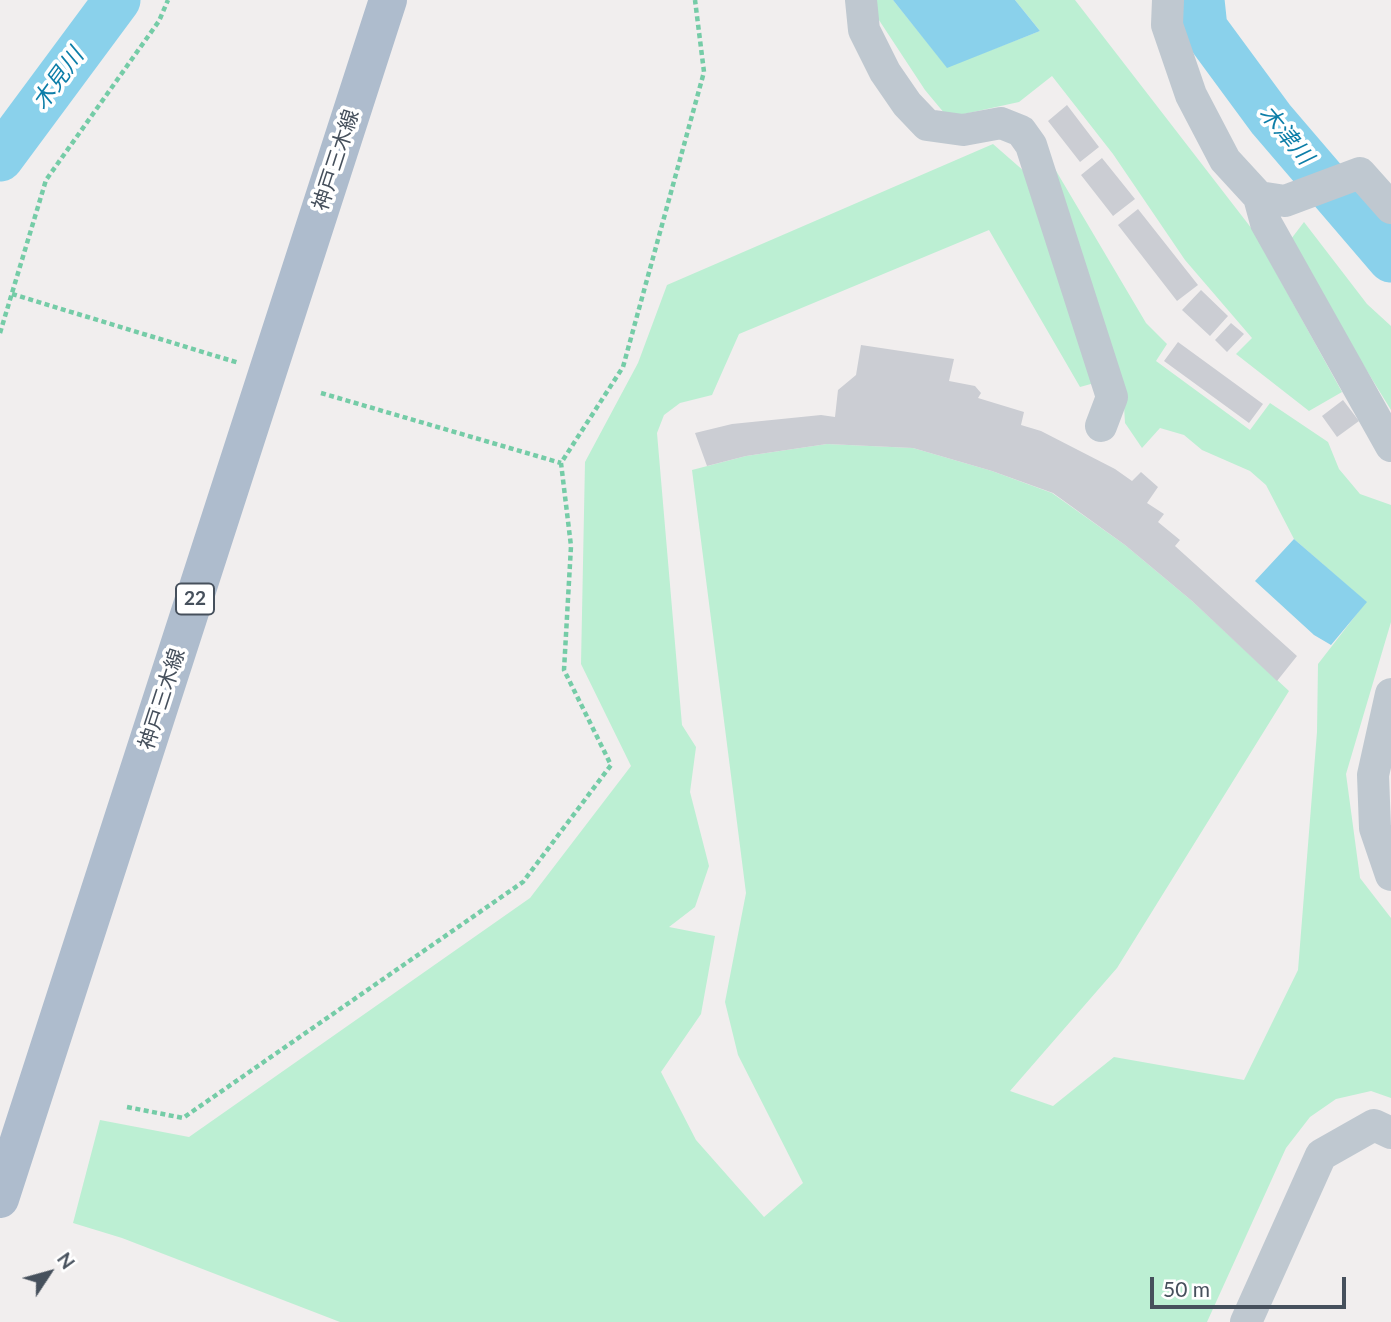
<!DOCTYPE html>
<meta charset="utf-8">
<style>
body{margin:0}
#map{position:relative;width:1391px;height:1322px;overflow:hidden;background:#f1eeee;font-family:Lato,sans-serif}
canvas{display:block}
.north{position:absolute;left:14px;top:1238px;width:70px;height:70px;-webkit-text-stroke:5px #fff;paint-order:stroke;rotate:54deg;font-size:19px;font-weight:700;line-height:28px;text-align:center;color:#46505c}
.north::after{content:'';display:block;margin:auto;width:24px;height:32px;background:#46505c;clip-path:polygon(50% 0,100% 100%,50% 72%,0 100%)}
.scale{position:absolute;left:1150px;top:1277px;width:196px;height:32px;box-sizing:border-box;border:4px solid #46505c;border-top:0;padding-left:9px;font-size:21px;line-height:24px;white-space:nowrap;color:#46505c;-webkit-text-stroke:5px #fff;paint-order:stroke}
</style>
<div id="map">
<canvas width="1391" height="1322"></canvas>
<div class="north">N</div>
<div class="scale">50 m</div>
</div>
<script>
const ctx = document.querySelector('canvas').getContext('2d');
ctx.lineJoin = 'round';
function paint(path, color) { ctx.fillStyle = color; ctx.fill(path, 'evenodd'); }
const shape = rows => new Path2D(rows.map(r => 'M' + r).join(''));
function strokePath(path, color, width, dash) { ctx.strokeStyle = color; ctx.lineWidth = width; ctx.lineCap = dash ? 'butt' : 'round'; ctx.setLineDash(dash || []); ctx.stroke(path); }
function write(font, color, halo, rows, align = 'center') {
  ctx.font = font + ' Lato,"Noto Sans JP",sans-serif'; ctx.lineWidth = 7; ctx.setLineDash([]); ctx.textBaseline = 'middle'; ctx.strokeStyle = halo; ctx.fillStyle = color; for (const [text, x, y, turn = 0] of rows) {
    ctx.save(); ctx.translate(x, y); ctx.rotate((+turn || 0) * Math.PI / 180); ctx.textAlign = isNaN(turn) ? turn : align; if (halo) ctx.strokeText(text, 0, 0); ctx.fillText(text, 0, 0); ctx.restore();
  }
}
paint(shape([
 [875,0,893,0,947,67,1040,31,1015,0,1075,0,1252,229,1342,392,1309,411,1236,354,1252,338,1185,260,1113,154,1052,76,1019,102,964,114,945,114,925,90,875,14],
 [993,144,1025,172,1098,382,1080,387,989,230,739,334,712,395,680,403,664,415,657,433,682,725,696,747,690,792,709,866,695,907,669,927,715,936,701,1014,661,1072,696,1140,764,1217,803,1183,738,1055,725,1002,746,893,692,470,746,456,827,444,913,448,992,471,1052,493,1125,545,1192,601,1289,691,1117,968,1010,1091,1053,1106,1114,1057,1244,1080,1298,970,1317,732,1318,664,1366,602,1294,539,1266,485,1250,471,1202,450,1184,435,1160,428,1142,448,1125,423,1123,389,1052,164,1146,323,1167,344,1156,361,1250,430,1270,403,1328,442,1339,469,1360,494,1391,505,1391,622,1346,774,1360,878,1391,918,1391,1098,1371,1091,1336,1099,1310,1117,1286,1148,1207,1322,340,1322,122,1238,73,1223,100,1120,189,1137,530,898,631,766,581,664,585,462,638,363,667,285],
 [1304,222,1367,304,1391,326,1391,410,1288,243]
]), '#bcefd3');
paint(shape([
 [893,0,1015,0,1040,31,947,68],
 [1294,539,1367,602,1331,645,1314,635,1255,581]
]), '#8ad1eb');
strokePath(shape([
 [1201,0,1204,28,1271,119,1391,259],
 [0,158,117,0]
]), '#8ad1eb', 47);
paint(shape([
 [1067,105,1099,147,1080,162,1048,121],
 [1102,158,1135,199,1113,216,1081,175],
 [1138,209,1198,285,1177,301,1118,225],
 [1201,290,1228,316,1210,336,1182,310],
 [1231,323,1244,334,1227,352,1215,340],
 [1178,342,1263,404,1249,423,1164,361],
 [861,345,954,359,949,381,975,386,981,393,978,398,1024,412,1021,425,1041,431,1115,469,1132,481,1141,472,1158,487,1147,503,1164,514,1158,522,1180,540,1175,546,1297,656,1277,681,1192,601,1125,545,1053,493,992,471,913,448,827,444,746,456,707,466,695,433,732,424,821,415,835,417,838,390,856,375],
 [1343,400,1359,421,1337,437,1322,416]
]), '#cbcdd3');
strokePath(shape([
 [12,294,239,363],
 [0,333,46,180,159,21,168,0],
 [321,393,561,463],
 [127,1107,183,1118,523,882,611,765,564,670,571,546,561,463,623,367,704,72,695,0]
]), '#75cca7', 4.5, [5, 3.5]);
strokePath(shape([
 [861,0,864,30,885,72,907,104,927,125,963,130,1001,123,1021,131,1031,145,1112,397,1101,426],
 [1168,0,1167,25,1191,95,1225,160,1259,197,1266,223,1391,446],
 [1259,197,1285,201,1360,173,1391,208],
 [1391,694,1373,775,1375,828,1391,875],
 [1246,1322,1321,1155,1374,1125,1391,1133]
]), '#bfc8d0', 32);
strokePath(shape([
 [0,1199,388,0]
]), '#aebccd', 38);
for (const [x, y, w] of [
 [195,599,38]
]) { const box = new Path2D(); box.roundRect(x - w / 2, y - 15.5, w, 31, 5); ctx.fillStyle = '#fff'; ctx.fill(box); strokePath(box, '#46505c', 2); }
write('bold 19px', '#46505c', null, [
 ["22",195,599]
]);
write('21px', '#46505c', '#fff', [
 ["神戸三木線",336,160,-72],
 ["神戸三木線",162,699,-72]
]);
write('italic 23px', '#0d7ea8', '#fff', [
 ["木見川",58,79,-54],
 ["木津川",1286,135,50]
]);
</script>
